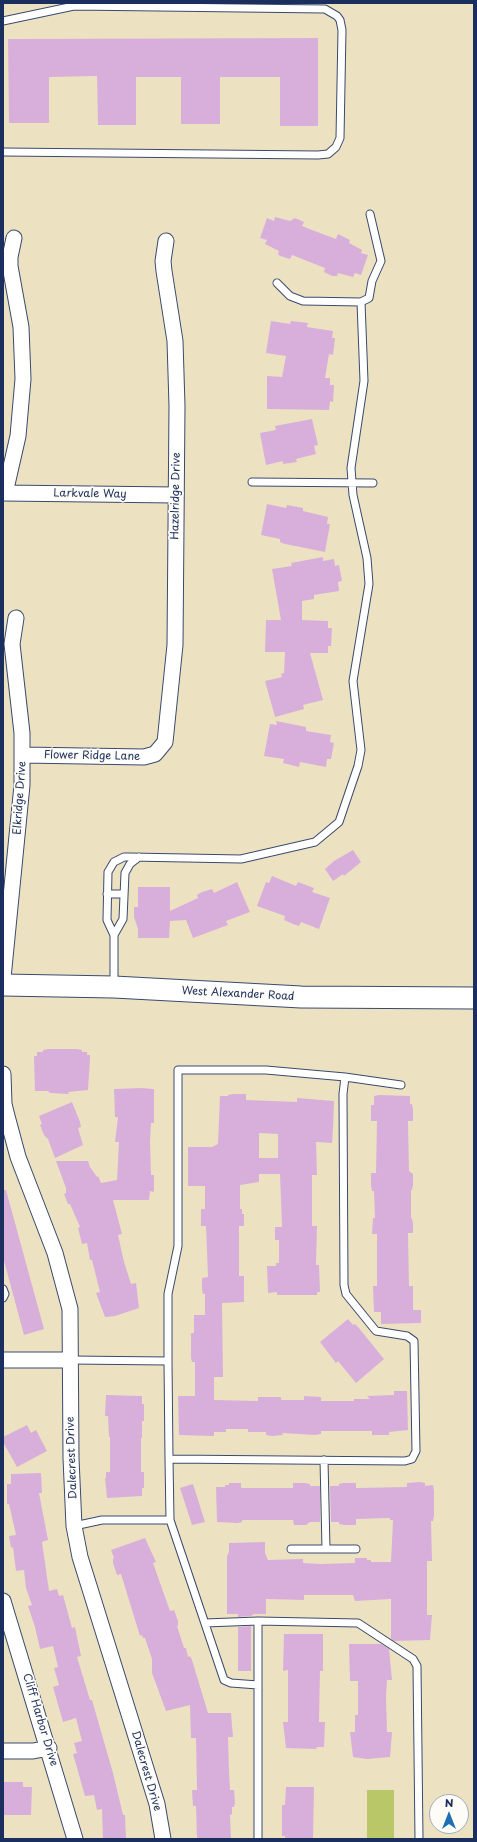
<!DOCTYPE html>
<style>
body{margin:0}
#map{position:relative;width:477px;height:1842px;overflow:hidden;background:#ece2c2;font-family:"Playpen Sans",sans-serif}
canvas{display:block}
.frame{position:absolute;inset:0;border:4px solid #1b2f5e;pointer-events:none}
.north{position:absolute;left:429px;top:1794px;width:40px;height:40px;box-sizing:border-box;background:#fdfcf7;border:1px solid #a3aaba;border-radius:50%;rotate:0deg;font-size:11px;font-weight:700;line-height:16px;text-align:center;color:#1b2f5e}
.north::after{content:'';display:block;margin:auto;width:14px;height:18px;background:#1f6fb2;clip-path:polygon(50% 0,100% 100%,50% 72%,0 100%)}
</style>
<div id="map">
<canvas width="477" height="1842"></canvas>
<div class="frame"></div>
<div class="north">N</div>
</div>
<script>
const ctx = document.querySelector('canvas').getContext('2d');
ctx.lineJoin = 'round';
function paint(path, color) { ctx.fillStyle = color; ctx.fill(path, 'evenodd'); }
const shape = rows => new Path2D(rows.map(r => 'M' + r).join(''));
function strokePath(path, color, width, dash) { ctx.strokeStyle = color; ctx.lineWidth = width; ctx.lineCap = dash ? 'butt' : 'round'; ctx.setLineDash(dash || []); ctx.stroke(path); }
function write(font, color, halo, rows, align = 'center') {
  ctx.font = font + ' "Playpen Sans",sans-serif'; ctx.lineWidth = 3.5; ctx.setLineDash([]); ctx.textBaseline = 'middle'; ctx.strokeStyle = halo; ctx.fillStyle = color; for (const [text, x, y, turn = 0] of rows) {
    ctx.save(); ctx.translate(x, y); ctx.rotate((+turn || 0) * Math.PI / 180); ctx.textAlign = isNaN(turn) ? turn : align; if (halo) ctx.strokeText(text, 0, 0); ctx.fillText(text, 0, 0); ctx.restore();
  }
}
paint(shape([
 [367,1790,394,1790,394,1839,367,1839]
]), '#b9c769');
paint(shape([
 [318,38,318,126,280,126,280,77,220,77,220,124,181,124,181,77,136,77,136,125,98,125,97,76,49,77,49,123,9,123,8,39],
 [275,217,290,221,295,218,304,222,302,226,312,230,336,239,338,234,350,240,349,243,362,250,361,253,368,255,361,275,355,273,353,277,338,273,337,276,332,276,324,272,325,268,292,255,290,259,280,256,278,254,279,251,265,244,267,240,260,238,267,218,274,221],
 [271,321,290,324,291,321,308,323,307,327,333,331,332,338,335,338,333,355,329,354,325,378,330,378,330,385,334,385,333,402,330,401,329,410,267,409,267,376,282,377,286,356,266,353],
 [312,419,318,445,314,446,316,454,296,459,297,462,283,464,283,461,266,465,260,433,276,430,275,426],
 [267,504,286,508,287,505,303,508,303,511,328,517,327,524,330,524,325,552,285,544,280,542,280,539,261,535],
 [323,557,323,561,334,559,335,566,339,565,342,581,338,582,339,591,314,595,314,599,302,601,302,620,328,621,328,628,332,628,331,646,328,646,328,653,310,653,323,700,303,705,304,709,275,717,265,681,282,677,281,674,284,673,285,652,265,652,266,620,281,620,272,569,292,566,291,563],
 [276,721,306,727,306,731,331,735,330,742,334,743,331,759,327,759,326,767,300,762,299,767,283,763,284,759,264,756,270,724,277,725],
 [353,850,361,862,344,876,343,874,333,881,325,869,334,861],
 [272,876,296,886,298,882,314,888,312,892,330,898,319,929,301,922,299,926,293,924,284,920,285,916,257,906,266,882,269,883],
 [237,882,250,912,226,921,228,925,193,938,186,920,170,921,169,938,138,938,138,929,134,917,134,907,138,907,138,887,170,887,170,911,198,898,197,895,202,892,212,889,214,893],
 [48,1049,77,1049,82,1050,82,1052,87,1052,87,1055,90,1055,90,1059,88,1090,68,1092,69,1094,50,1093,48,1091,35,1091,34,1056,37,1056,37,1052,43,1052,43,1050],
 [141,1088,154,1089,154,1123,151,1123,150,1142,151,1175,154,1175,154,1192,150,1191,149,1200,113,1200,122,1234,118,1235,124,1262,131,1284,136,1283,139,1308,115,1316,105,1317,96,1293,100,1292,92,1260,90,1260,87,1243,82,1244,78,1228,80,1227,70,1204,68,1204,64,1194,66,1193,66,1188,56,1161,88,1161,90,1167,97,1177,98,1176,101,1183,117,1180,119,1142,115,1142,118,1117,115,1117,114,1089],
 [233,1094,246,1094,246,1100,297,1102,297,1098,334,1101,333,1129,332,1143,316,1142,317,1175,312,1175,312,1226,317,1226,316,1265,319,1265,320,1292,317,1292,317,1295,277,1295,277,1292,268,1293,267,1266,276,1266,276,1263,279,1263,279,1240,275,1240,275,1227,282,1227,280,1174,259,1174,259,1182,240,1185,240,1209,242,1209,242,1214,244,1214,244,1226,239,1226,239,1276,244,1276,244,1302,222,1303,223,1377,214,1377,214,1400,258,1401,258,1397,281,1397,281,1400,304,1400,304,1396,321,1397,321,1401,354,1401,354,1399,370,1399,367,1396,394,1395,394,1391,407,1391,408,1430,389,1432,389,1435,372,1435,372,1431,321,1431,321,1434,315,1435,282,1433,283,1435,272,1436,266,1435,266,1432,248,1432,248,1429,226,1429,226,1432,214,1432,214,1436,179,1435,178,1396,195,1396,195,1362,192,1362,191,1358,191,1333,194,1333,194,1315,205,1315,205,1294,203,1294,202,1289,202,1278,208,1277,206,1226,201,1226,201,1209,205,1209,205,1186,188,1186,188,1147,212,1147,218,1144,220,1096,228,1096,228,1095],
 [259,1133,278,1134,278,1158,259,1158],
 [379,1095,410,1096,410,1104,412,1104,413,1109,413,1121,408,1121,409,1171,413,1174,413,1185,412,1190,411,1190,411,1217,413,1222,413,1233,408,1233,409,1286,413,1286,413,1310,421,1310,421,1323,381,1324,381,1312,374,1312,373,1286,377,1286,377,1234,372,1234,373,1218,375,1218,374,1191,372,1191,371,1186,371,1173,376,1173,377,1121,371,1121,371,1105,374,1105,374,1096],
 [72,1102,80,1122,81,1127,78,1128,83,1145,55,1158,48,1139,44,1135,40,1125,42,1124,39,1116],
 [3,1190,6,1190,44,1329,24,1335,3,1257],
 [348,1319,353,1325,355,1324,358,1327,384,1359,356,1383,338,1361,336,1363,320,1342],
 [106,1395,142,1396,142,1404,144,1404,144,1421,142,1421,142,1438,141,1438,141,1472,144,1472,144,1488,142,1488,142,1496,107,1498,105,1478,106,1478,106,1472,110,1472,110,1437,109,1437,108,1416,105,1416],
 [27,1425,31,1433,36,1430,47,1451,17,1467,3,1442,3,1437],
 [41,1473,42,1493,39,1493,48,1540,42,1542,49,1591,57,1589,59,1596,63,1595,72,1628,75,1627,81,1656,77,1657,90,1700,92,1700,113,1773,123,1815,125,1815,126,1839,103,1839,102,1809,97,1810,94,1795,85,1796,73,1754,77,1753,74,1743,82,1741,76,1718,63,1722,53,1687,59,1685,54,1668,58,1667,53,1646,40,1649,35,1627,28,1606,32,1605,26,1588,24,1570,16,1571,13,1547,11,1548,9,1536,16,1535,9,1504,7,1504,7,1484,11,1484,11,1474],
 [420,1482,425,1483,425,1486,433,1485,434,1491,434,1515,433,1521,431,1521,432,1561,427,1561,427,1615,432,1615,430,1640,394,1641,391,1639,391,1599,355,1601,353,1595,304,1595,304,1600,266,1599,266,1614,254,1614,251,1616,238,1617,238,1614,227,1614,227,1556,229,1552,229,1543,265,1542,265,1553,268,1560,303,1559,303,1563,321,1564,355,1563,355,1558,367,1558,367,1560,371,1560,371,1562,391,1562,393,1520,390,1520,390,1518,356,1519,356,1525,344,1525,339,1524,339,1522,331,1522,330,1486,339,1486,339,1484,343,1483,356,1483,356,1488,407,1487,407,1483],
 [229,1483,241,1483,241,1488,293,1488,293,1483,305,1483,310,1484,310,1486,320,1486,320,1522,310,1522,306,1525,294,1525,293,1520,242,1520,242,1522,238,1523,217,1522,216,1487,225,1487,225,1485,229,1485],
 [193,1484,205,1522,192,1525,180,1488],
 [145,1538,156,1562,153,1563,170,1611,174,1610,178,1621,178,1626,177,1626,184,1648,186,1648,188,1657,190,1656,192,1660,208,1713,231,1713,233,1737,228,1737,229,1772,230,1790,234,1790,235,1802,234,1807,232,1807,232,1814,230,1815,231,1839,197,1839,196,1806,193,1806,192,1790,197,1790,196,1738,191,1738,190,1705,166,1711,152,1673,152,1659,145,1638,143,1638,142,1635,140,1636,121,1574,117,1575,113,1563,113,1559,114,1558,111,1550],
 [251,1626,251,1671,238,1671,238,1627],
 [284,1634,323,1634,323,1671,320,1671,319,1722,325,1722,324,1747,317,1747,316,1749,286,1748,283,1722,288,1722,288,1670,283,1671],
 [349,1644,381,1644,389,1649,392,1680,387,1680,386,1698,387,1732,392,1732,390,1757,367,1759,353,1757,350,1732,355,1732,355,1715,358,1715,358,1681,350,1681],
 [3,1782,23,1782,23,1787,32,1787,31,1815,3,1815],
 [286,1787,314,1787,313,1839,285,1839,285,1836,282,1836,282,1805,285,1805]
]), '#d8afdb');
const lane = shape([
 [3,21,74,6,325,9,337,16,340,20,342,30,340,138,336,147,328,154,318,155,3,152],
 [277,283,290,296,303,301,361,302],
 [252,482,373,483],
 [107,894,123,894],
 [114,935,123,919,125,873,130,864,139,857],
 [114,985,114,935,107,920,108,872,114,862,124,857,130,857,241,859,315,842,339,822,358,766,361,750,353,681,369,584,367,558,353,495,351,468,364,381,361,302,369,298,372,281,381,261,370,214],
 [3,1289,5,1294,3,1298],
 [70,1360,168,1361,168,1294,178,1246,178,1070,266,1070,345,1077,401,1085],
 [168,1361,169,1459,405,1461,412,1459,416,1451,414,1341,407,1336,376,1331,346,1294,344,1285,343,1094,345,1077],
 [324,1460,326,1549,356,1549],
 [170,1520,224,1680,231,1683,258,1685,258,1839],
 [74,1526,102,1520,170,1520,169,1459],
 [291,1549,326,1549],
 [258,1621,258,1685],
 [205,1623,258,1621,358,1623,413,1659,417,1666,419,1839]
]);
const street = shape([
 [3,493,176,495],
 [5,493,18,436,23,379,21,327,10,266,10,257,14,238],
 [23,755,144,757,155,754,165,742,175,645,177,406,175,341,164,271,163,261,166,241],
 [3,978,22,785,22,733,12,644,16,618],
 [3,1074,4,1104,7,1116,18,1157,55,1253,70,1309,71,1458,74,1526,80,1557,157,1804,163,1839],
 [3,1360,70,1360],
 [3,1601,75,1839],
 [3,1751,33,1751,49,1748]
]);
const secondary = shape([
 [3,985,114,987,301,997,474,998]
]);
strokePath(lane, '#3a4a6d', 9);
strokePath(street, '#3a4a6d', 17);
strokePath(secondary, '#3a4a6d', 23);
strokePath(lane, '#fff', 7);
strokePath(street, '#fff', 15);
strokePath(secondary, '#fff', 21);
write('11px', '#1b2f5e', '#fdfcf7', [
 ["Larkvale Way",90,494,1],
 ["Hazelridge Drive",176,496,-89],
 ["Flower Ridge Lane",92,756,1],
 ["Elkridge Drive",20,798,-86],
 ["West Alexander Road",238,994,3],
 ["Dalecrest Drive",72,1458,-92],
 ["Cliff Harbor Drive",40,1720,73],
 ["Dalecrest Drive",146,1771,74]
]);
</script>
